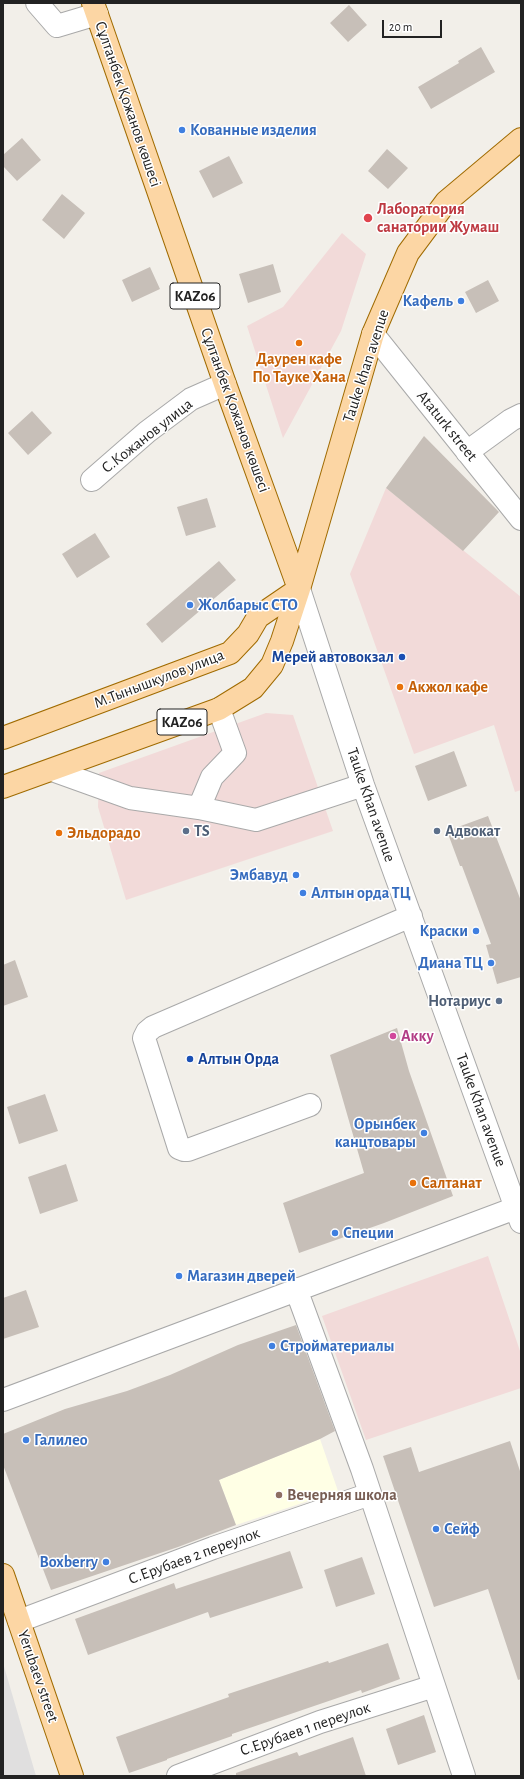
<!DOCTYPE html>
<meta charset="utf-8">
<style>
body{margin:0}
#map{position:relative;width:524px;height:1779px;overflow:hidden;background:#f2efe9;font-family:"Alegreya Sans",sans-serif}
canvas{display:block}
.frame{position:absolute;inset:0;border:4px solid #222;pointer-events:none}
.scale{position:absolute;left:382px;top:20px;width:60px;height:18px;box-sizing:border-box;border:2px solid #222;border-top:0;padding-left:5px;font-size:12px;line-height:14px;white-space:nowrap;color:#222;-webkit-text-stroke:3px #fff;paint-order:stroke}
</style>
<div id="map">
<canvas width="524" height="1779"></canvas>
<div class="frame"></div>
<div class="scale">20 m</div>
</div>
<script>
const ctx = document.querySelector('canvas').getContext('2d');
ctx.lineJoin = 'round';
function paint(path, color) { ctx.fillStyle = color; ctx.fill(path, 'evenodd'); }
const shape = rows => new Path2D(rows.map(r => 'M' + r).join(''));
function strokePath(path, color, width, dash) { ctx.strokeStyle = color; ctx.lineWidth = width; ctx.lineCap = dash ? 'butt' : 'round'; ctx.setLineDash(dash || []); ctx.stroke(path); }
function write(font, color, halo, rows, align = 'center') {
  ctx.font = font + ' "Alegreya Sans",sans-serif'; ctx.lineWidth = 3; ctx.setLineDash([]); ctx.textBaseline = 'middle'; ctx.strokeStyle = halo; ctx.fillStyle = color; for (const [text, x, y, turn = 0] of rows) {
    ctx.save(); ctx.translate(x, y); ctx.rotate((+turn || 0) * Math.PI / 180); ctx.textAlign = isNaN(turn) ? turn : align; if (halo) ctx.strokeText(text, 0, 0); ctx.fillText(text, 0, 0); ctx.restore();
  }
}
paint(shape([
 [3,1663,36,1776,3,1776]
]), '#e0dfdf');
paint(shape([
 [342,233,366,254,341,331,283,438,247,326,283,307],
 [386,488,521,597,521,790,515,792,494,725,414,754,350,574],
 [266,713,293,715,333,831,126,900,98,807,99,773],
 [488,1256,521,1354,521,1388,366,1440,322,1316]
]), '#f2dad9');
paint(shape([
 [320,1439,338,1491,236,1525,219,1480]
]), '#ffffe5');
paint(shape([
 [349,5,367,25,348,42,330,23],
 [481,47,495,72,431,109,418,87,459,63,458,61],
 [22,138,41,160,17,181,3,166,3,155],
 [387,149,408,168,388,189,368,171],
 [229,156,243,183,213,198,199,171],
 [62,194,85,213,64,239,42,220],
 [273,264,281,292,248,303,239,274],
 [150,267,160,289,132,302,122,280],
 [488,280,499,301,476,313,465,292],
 [32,411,52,433,28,455,8,433],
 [424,436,499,512,463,551,386,488],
 [207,498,216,527,186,536,177,507],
 [95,533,110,557,77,578,62,554],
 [219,561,236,580,162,643,146,624],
 [454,751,467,786,428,801,415,766],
 [488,816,521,901,521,977,497,984,486,945,491,944,462,866,460,866,447,831],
 [15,960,28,997,3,1006,3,965],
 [397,1028,409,1071,453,1196,384,1223,299,1253,283,1203,364,1173,330,1055],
 [45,1094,58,1131,19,1144,7,1107],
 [66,1164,78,1201,40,1214,28,1177],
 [26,1290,39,1327,3,1339,3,1298],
 [296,1325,335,1431,320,1439,219,1480,236,1525,178,1547,51,1590,3,1465,3,1434,65,1409,127,1391,170,1375,238,1345],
 [510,1441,521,1474,521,1679,518,1680,488,1589,434,1607,383,1456,411,1447,419,1472],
 [290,1551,303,1588,210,1618,208,1612,88,1655,75,1619,174,1583,176,1589],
 [362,1557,375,1594,336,1607,324,1570],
 [388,1643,400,1679,362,1693,361,1690,232,1734,232,1736,167,1759,167,1760,129,1773,116,1737,229,1697,228,1694,328,1661,329,1663],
 [424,1715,436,1752,398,1765,386,1729],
 [353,1737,366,1776,236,1776,236,1773,297,1752,299,1756]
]), '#c7bfb8');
const minor = shape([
 [37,3,57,26,97,14],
 [373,334,521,519],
 [467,452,511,420,521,415],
 [92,480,147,432,191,399,225,384],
 [299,589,363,785,521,1222],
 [52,770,130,798,199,808,256,820,363,785],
 [199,808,212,777,235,753,219,709],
 [310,1105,188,1150,184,1150,179,1148,144,1038,147,1032,153,1027,411,916],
 [296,1289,362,1469,464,1776],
 [3,1400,521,1206],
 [19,1621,213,1548,370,1494],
 [178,1776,320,1722,434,1686]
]);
const major = shape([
 [93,3,225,384,299,589],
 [3,738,230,653,248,634,258,617,299,589],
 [3,787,219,709,253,688,272,665,282,641,299,589,373,334,408,253,446,202,521,139],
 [3,1575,72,1776]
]);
strokePath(minor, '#a9a9a9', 24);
strokePath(major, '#a06b00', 24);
strokePath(minor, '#fff', 22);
strokePath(major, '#fcd6a4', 22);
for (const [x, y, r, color] of [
 [182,130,4,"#3f7fe0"],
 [368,218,5,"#e0444e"],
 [461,301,4,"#3f7fe0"],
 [299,343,4,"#e8710a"],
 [190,605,4,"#3f7fe0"],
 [402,657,4,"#1a4fb4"],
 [400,687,4,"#e8710a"],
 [186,831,4,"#5c6f8a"],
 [437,831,4,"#5c6f8a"],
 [59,833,4,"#e8710a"],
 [296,875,4,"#3f7fe0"],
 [303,893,4,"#3f7fe0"],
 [476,931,4,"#3f7fe0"],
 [491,963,4,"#3f7fe0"],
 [499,1001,4,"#5c6f8a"],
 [393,1036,4,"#d1479c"],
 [190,1059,4,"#1a4fb4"],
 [424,1133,4,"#3f7fe0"],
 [413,1183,4,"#e8710a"],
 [335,1233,4,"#3f7fe0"],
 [179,1276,4,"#3f7fe0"],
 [272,1346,4,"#3f7fe0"],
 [26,1440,4,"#3f7fe0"],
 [279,1495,4,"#8d6e63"],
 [436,1529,4,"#3f7fe0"],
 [106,1562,4,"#3f7fe0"]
]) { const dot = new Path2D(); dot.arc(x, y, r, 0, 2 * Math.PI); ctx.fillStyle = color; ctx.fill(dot); strokePath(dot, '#fff', 1.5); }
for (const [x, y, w] of [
 [195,296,50],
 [182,722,50]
]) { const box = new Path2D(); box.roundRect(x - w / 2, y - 13, w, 26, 3); ctx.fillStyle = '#fff'; ctx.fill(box); strokePath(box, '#222', 1); }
write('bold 15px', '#222', null, [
 ["KАZ06",195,296],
 ["KАZ06",182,722]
]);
write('16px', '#222', '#fff', [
 ["Сұлтанбек Қожанов көшесі",128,104,71],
 ["Tauke khan avenue",366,366,-72],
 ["Сұлтанбек Қожанов көшесі",235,410,70],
 ["Ataturk street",447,426,51],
 ["С.Кожанов улица",147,436,-38],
 ["М.Тынышкулов улица",159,679,-21],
 ["Tauke Khan avenue",371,805,71],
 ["Tauke Khan avenue",481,1110,70],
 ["С.Ерубаев 2 переулок",194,1556,-20],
 ["Yerubaev street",38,1676,71],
 ["С.Ерубаев 1 переулок",305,1729,-19]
]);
write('bold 16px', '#366cbe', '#fff', [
 ["Кованные изделия",190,130],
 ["Кафель",453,301,"right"],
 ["Жолбарыс СТО",198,605],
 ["Эмбавуд",288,875,"right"],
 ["Алтын орда ТЦ",311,893],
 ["Краски",468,931,"right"],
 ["Диана ТЦ",483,963,"right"],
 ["Орынбек",416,1124,"right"],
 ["канцтовары",416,1142,"right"],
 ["Специи",343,1233],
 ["Магазин дверей",187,1276],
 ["Стройматериалы",280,1346],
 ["Галилео",34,1440],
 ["Сейф",444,1529],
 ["Boxberry",98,1562,"right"]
], 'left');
write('bold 16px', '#be3a42', '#fff', [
 ["Лаборатория",377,209],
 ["санатории Жумаш",377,227]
], 'left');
write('bold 16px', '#c56008', '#fff', [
 ["Даурен кафе",299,359,"center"],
 ["По Тауке Хана",299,377,"center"],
 ["Акжол кафе",408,687],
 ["Эльдорадо",67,833],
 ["Салтанат",421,1183]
], 'left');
write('bold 16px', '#164399', '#fff', [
 ["Мерей автовокзал",394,657],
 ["Алтын Орда",198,1059,"left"]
], 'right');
write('bold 16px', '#4e5e75', '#fff', [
 ["TS",194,831],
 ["Адвокат",445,831],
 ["Нотариус",491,1001,"right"]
], 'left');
write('bold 16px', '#b23c85', '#fff', [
 ["Акку",401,1036]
], 'left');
write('bold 16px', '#785e54', '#fff', [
 ["Вечерняя школа",287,1495]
], 'left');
</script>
